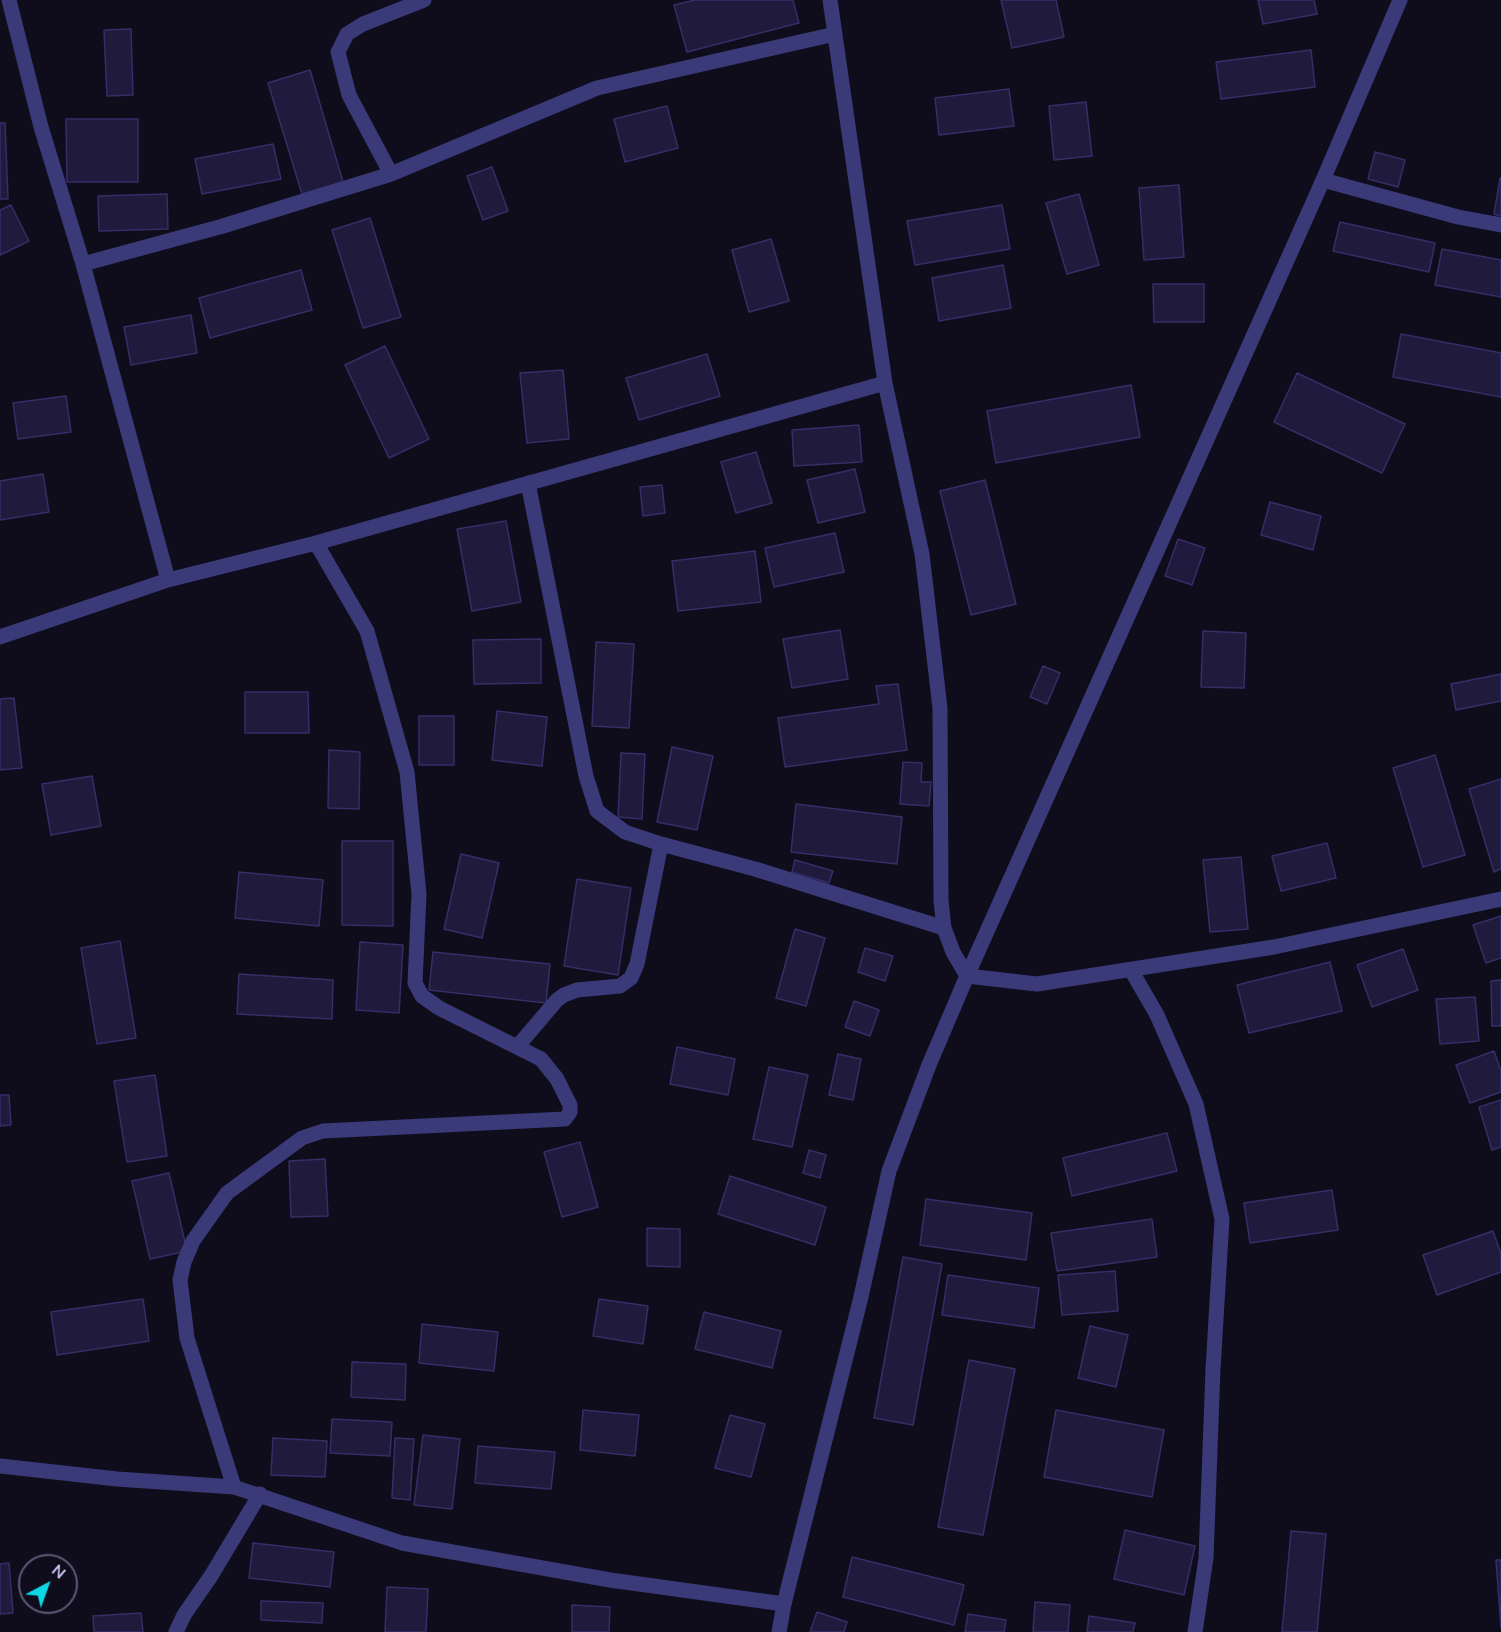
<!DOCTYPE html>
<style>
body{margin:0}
#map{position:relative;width:1501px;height:1632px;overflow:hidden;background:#0f0d1c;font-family:"Nunito Sans",sans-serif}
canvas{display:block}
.north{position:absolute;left:18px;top:1554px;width:60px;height:60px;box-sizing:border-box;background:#0f0d1c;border:2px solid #5c5976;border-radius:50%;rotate:41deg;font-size:16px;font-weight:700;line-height:24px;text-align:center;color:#cfcbfc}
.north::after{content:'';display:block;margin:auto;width:21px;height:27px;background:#0ed7e5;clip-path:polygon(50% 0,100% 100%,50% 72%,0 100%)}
</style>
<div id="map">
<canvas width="1501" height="1632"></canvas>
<div class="north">N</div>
</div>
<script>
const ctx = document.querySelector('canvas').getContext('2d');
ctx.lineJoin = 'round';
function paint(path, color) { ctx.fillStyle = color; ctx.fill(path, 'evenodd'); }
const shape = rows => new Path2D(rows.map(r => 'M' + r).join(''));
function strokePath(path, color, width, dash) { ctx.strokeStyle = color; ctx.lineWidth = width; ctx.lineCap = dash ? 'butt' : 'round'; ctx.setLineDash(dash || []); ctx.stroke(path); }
const building = shape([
 [695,0,793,0,799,23,687,52,674,5,695,0],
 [1001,0,1056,0,1064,37,1012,48,1001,0],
 [1258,0,1314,0,1317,14,1263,24,1258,0],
 [131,29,133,95,107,96,104,30,131,29],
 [1311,50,1315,87,1221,99,1216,62,1311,50],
 [310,70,343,182,302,194,268,83,310,70],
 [1009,89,1014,126,939,135,935,98,1009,89],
 [1086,102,1092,156,1054,160,1049,106,1086,102],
 [667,106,678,148,625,162,614,119,667,106],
 [66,119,138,119,138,182,67,182,66,119],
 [0,123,5,123,8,199,0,199,0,123],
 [273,144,281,179,202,194,195,159,273,144],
 [1375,152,1405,160,1398,187,1368,179,1375,152],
 [492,167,508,211,483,220,467,176,492,167],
 [1500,178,1501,178,1501,216,1494,214,1500,178],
 [1179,185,1184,257,1144,260,1139,188,1179,185],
 [167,194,168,229,99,231,98,196,167,194],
 [1079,194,1099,265,1067,274,1046,203,1079,194],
 [11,205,29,241,0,255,0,210,11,205],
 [1002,205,1010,249,915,265,907,221,1002,205],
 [370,218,401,317,363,328,332,230,370,218],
 [1340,222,1435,243,1429,272,1333,251,1340,222],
 [771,239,789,301,749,312,732,250,771,239],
 [1442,249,1501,260,1501,297,1435,285,1442,249],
 [1003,265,1011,308,939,321,932,278,1003,265],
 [301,270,312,310,210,338,199,298,301,270],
 [1153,284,1204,284,1204,322,1154,322,1153,284],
 [191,315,197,353,131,365,124,327,191,315],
 [1401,334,1501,353,1501,397,1393,377,1401,334],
 [385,346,429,439,389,458,345,365,385,346],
 [707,354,720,396,639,420,626,378,707,354],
 [563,370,569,439,527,443,520,373,563,370],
 [1297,373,1405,424,1382,473,1274,422,1297,373],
 [1131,385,1140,437,996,463,987,411,1131,385],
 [66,396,71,432,18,439,13,403,66,396],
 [859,425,862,462,794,466,792,430,859,425],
 [756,452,772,503,736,513,721,462,756,452],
 [855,469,865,512,818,523,807,480,855,469],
 [43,474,49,512,0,520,0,481,43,474],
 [985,480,1016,604,971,615,940,491,985,480],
 [662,485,665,513,643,516,640,487,662,485],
 [1270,502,1321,516,1313,550,1261,535,1270,502],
 [506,521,521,602,472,611,457,529,506,521],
 [835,533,844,572,774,587,765,548,835,533],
 [1178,539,1205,548,1192,585,1165,576,1178,539],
 [755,551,761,602,678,611,672,561,755,551],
 [840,630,848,679,792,688,783,639,840,630],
 [1203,631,1246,633,1244,688,1201,687,1203,631],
 [541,639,541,683,474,684,473,640,541,639],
 [596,642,634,644,629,728,592,726,596,642],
 [1043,666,1060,673,1047,704,1030,697,1043,666],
 [1501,674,1501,701,1456,710,1451,684,1501,674],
 [898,684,907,750,785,767,778,718,879,704,876,686,898,684],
 [245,692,308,692,309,733,245,733,245,692],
 [14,698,22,768,0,770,0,699,14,698],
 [497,711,547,717,542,766,492,760,497,711],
 [419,716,454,716,454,765,419,765,419,716],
 [672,747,713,756,697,830,657,822,672,747],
 [329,750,360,752,359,809,328,808,329,750],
 [621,753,645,754,642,819,618,817,621,753],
 [1435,755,1465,855,1423,867,1393,768,1435,755],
 [903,762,922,763,921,782,931,782,929,806,900,804,903,762],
 [92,776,101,826,51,835,42,784,92,776],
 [1501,779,1501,869,1494,872,1469,789,1501,779],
 [796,804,902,817,897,864,791,852,796,804],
 [342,841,393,841,393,926,342,925,342,841],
 [1327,843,1336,878,1281,891,1272,856,1327,843],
 [461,854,499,863,482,938,444,929,461,854],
 [1241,857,1248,929,1210,932,1203,860,1241,857],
 [795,860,833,871,829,883,792,872,795,860],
 [239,872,323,880,319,926,235,918,239,872],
 [577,879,631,888,618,975,564,966,577,879],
 [1501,916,1501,958,1486,963,1473,925,1501,916],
 [795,929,825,938,806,1006,776,998,795,929],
 [120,941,136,1038,97,1044,81,948,120,941],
 [360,942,403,945,399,1013,356,1010,360,942],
 [865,948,893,956,885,981,858,972,865,948],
 [1403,949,1418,990,1372,1007,1357,965,1403,949],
 [433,952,550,964,546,1003,429,990,433,952],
 [1330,962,1342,1011,1249,1033,1237,985,1330,962],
 [239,974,333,980,332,1019,237,1014,239,974],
 [1501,980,1501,1026,1492,1026,1491,981,1501,980],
 [1475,997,1479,1041,1440,1044,1436,999,1475,997],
 [854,1001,879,1010,870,1036,845,1027,854,1001],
 [677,1047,735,1059,728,1095,670,1084,677,1047],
 [1494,1051,1501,1071,1501,1092,1470,1103,1456,1065,1494,1051],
 [838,1054,861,1059,853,1100,829,1095,838,1054],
 [769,1067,808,1075,792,1147,753,1139,769,1067],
 [155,1075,167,1156,127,1162,114,1081,155,1075],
 [0,1095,9,1095,11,1125,0,1126,0,1095],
 [1501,1100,1501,1147,1492,1150,1479,1107,1501,1100],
 [1167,1133,1177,1171,1072,1196,1063,1158,1167,1133],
 [580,1142,598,1207,562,1217,544,1152,580,1142],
 [809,1150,826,1155,820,1178,803,1173,809,1150],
 [325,1159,328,1216,291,1217,289,1161,325,1159],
 [169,1173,187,1251,150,1259,132,1181,169,1173],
 [730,1176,826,1207,815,1245,718,1214,730,1176],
 [1332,1190,1338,1230,1250,1243,1244,1203,1332,1190],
 [926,1199,1032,1213,1026,1260,920,1245,926,1199],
 [1152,1219,1157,1257,1057,1271,1051,1233,1152,1219],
 [647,1228,680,1229,680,1267,647,1266,647,1228],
 [1493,1231,1501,1254,1501,1272,1437,1295,1423,1255,1493,1231],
 [903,1257,942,1264,913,1425,874,1418,903,1257],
 [1115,1271,1118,1311,1062,1315,1058,1275,1115,1271],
 [948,1275,1039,1288,1034,1328,942,1315,948,1275],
 [143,1299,149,1341,57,1355,51,1312,143,1299],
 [599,1299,648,1306,643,1344,593,1336,599,1299],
 [704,1312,781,1331,772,1368,695,1349,704,1312],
 [422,1324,498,1332,494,1371,419,1363,422,1324],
 [1090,1326,1128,1335,1116,1387,1078,1378,1090,1326],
 [969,1360,1015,1369,983,1535,938,1527,969,1360],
 [352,1362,406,1364,405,1400,351,1397,352,1362],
 [583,1410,639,1415,635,1456,580,1450,583,1410],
 [1056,1410,1164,1430,1152,1497,1044,1477,1056,1410],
 [730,1415,765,1424,751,1477,715,1468,730,1415],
 [332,1419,392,1422,390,1456,330,1453,332,1419],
 [423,1435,460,1439,452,1509,414,1505,423,1435],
 [273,1438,327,1441,325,1477,271,1475,273,1438],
 [395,1438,414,1439,410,1500,392,1498,395,1438],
 [478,1446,555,1452,551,1489,475,1483,478,1446],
 [1125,1530,1195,1546,1184,1595,1114,1579,1125,1530],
 [1291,1531,1326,1534,1317,1632,1282,1632,1291,1531],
 [253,1543,334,1552,330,1587,249,1578,253,1543],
 [852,1557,964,1585,954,1625,843,1597,852,1557],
 [1496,1560,1501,1560,1501,1628,1496,1560],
 [9,1563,13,1613,0,1614,0,1564,9,1563],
 [387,1587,428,1589,426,1632,385,1632,387,1587],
 [261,1601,323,1603,322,1623,261,1620,261,1601],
 [1035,1602,1070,1605,1068,1632,1033,1632,1035,1602],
 [572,1605,610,1607,609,1632,572,1632,572,1605],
 [817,1612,847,1622,844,1632,810,1632,817,1612],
 [141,1613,143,1632,94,1632,93,1616,141,1613],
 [968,1614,1006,1620,1004,1632,965,1632,968,1614],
 [1089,1616,1135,1623,1133,1632,1087,1632,1089,1616]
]);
paint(building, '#201a3c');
strokePath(building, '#372d67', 1.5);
strokePath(shape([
 [9,0,41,127,83,264,168,580],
 [830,0,885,383,922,554,940,708,941,901,944,928,953,952,967,976,1037,984,1274,947,1501,899],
 [391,174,349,95,338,52,347,34,363,24,424,0],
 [1323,180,1458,217,1501,225],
 [83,264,223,226,391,174,597,88,835,34],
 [528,483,586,776,597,811,625,832,661,844,755,869,944,928],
 [0,637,168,580,316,543,885,383],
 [1131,970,1157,1015,1196,1104,1222,1219,1213,1369,1206,1558,1195,1632],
 [517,1047,557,1000,564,995,577,990,620,986,631,978,637,964,661,844],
 [0,1466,117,1479,234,1487,402,1543,610,1580,784,1604],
 [234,1487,187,1338,180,1280,184,1262,193,1241,227,1193,302,1138,323,1131,565,1119,570,1112,570,1105,557,1079,541,1059,439,1008,422,996,415,983,419,894,407,772,367,631,316,543],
 [176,1632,184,1615,211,1576,260,1494]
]), '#3b3a79', 15);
strokePath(shape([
 [779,1632,784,1604,860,1301,889,1171,929,1065,967,976,1323,180,1400,0]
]), '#3b3a79', 15);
</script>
